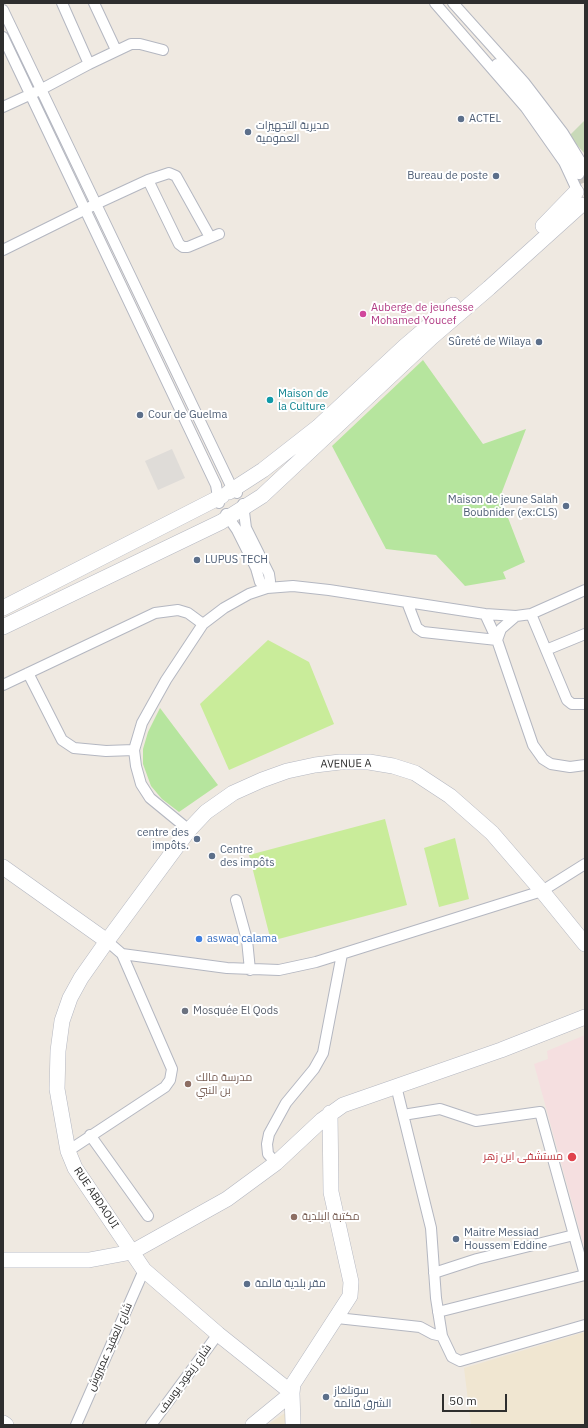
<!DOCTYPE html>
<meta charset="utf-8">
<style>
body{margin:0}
#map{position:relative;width:588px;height:1428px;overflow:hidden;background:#efe9e1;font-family:"IBM Plex Sans",sans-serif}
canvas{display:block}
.frame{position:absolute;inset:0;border:4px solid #2e2e2e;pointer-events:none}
.scale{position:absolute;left:442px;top:1394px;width:65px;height:18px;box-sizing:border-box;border:2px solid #2e2e2e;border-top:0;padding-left:5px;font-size:12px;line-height:14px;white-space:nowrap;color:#2e2e2e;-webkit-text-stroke:3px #fff;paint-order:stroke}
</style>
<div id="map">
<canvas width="588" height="1428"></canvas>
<div class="frame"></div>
<div class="scale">50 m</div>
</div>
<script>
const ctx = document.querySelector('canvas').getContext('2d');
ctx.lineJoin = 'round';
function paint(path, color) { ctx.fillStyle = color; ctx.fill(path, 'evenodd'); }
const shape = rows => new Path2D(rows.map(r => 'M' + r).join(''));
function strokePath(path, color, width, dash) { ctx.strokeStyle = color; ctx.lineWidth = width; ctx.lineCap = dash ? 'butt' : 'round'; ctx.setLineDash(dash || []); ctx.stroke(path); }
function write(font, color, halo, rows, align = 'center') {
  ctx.font = font + ' "IBM Plex Sans",Cairo,sans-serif'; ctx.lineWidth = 4; ctx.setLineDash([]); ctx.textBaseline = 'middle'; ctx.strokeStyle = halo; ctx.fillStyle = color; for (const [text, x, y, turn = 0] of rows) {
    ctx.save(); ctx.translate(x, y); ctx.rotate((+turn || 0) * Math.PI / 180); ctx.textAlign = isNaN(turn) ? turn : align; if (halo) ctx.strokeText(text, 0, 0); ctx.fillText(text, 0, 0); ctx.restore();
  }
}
paint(shape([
 [585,1332,585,1425,471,1425,464,1368],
 [285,1413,290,1425,267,1425]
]), '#f0e6d1');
paint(shape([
 [585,1035,585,1250,534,1064,548,1059,547,1051]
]), '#f5dfe0');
paint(shape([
 [423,360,483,444,526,429,500,497,525,562,503,572,506,579,465,586,436,555,386,549,332,446],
 [160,708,218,785,179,812,162,799,151,786,143,764,143,749,148,732]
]), '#b6e59e');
paint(shape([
 [585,120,585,154,569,136]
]), '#c8d9b8');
paint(shape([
 [268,640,309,662,334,724,229,770,200,704],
 [385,819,407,905,271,941,249,855],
 [455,838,469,899,439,907,424,848]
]), '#c9ec9a');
paint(shape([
 [172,449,185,478,158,490,145,461]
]), '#dfdcd8');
strokePath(shape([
 [579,174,585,190]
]), '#c8c4bd', 10, [10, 5]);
const street = shape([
 [94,3,116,50],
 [435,3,526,108,564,162,577,190],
 [453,3,524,82,563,133,585,169],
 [3,10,233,490,237,493],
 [3,37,216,485,219,503],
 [89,64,131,44,140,44,163,50],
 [497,64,531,102,579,174],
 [3,107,40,90,89,64,62,3],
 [148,180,179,244,183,247,188,247,219,234],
 [3,250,96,204,148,180,169,173,176,176,210,237],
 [226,514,237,530,256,568,260,582,267,588,270,581,269,574,246,528,243,504],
 [407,602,417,628,423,632,497,640,485,614],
 [531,614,567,700,572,704,585,704],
 [516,616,501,629,497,640,533,745,543,759,551,764,570,767,585,765],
 [546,650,585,634],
 [28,673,62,740,74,748,106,751,134,750],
 [3,685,155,613,178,610,188,613,203,624],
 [189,830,150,798,141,784,136,766,134,750,142,723,166,680,203,624,224,608,249,594,267,588,293,586,329,590,485,614,516,616,531,614,585,590],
 [236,900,247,940,250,970],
 [107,941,122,954,227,968,279,970,316,962,542,891,585,864],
 [396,1086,431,1228,436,1298,442,1336],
 [403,1115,440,1109,476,1121,540,1112,585,1275],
 [90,1135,148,1216],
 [68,1151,165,1087,170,1080,172,1069,122,954],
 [276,1163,268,1154,267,1144,269,1134,286,1103,314,1069,323,1053,342,954],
 [434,1273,477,1259,574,1235],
 [438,1312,585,1275],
 [337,1318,420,1327,433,1334,442,1336,452,1357,460,1361,585,1325],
 [76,1425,144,1270],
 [151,1425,218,1334]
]);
const secondary = shape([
 [543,226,576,192],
 [229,492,263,470,318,427,404,347,453,305],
 [3,608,222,496],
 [3,627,221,522,262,496,432,337,489,288,581,205],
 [3,867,107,941],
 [3,1260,89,1260,132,1252,227,1199,276,1163,322,1120,343,1105,501,1050,585,1017],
 [292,1393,218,1334,144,1270,75,1168,68,1151,57,1089,58,1051,62,1021,70,998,81,978,107,941,189,830,206,812,233,793,262,780,287,771,315,765,340,762,369,762,393,766,415,773,450,796,492,833,542,891,585,944],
 [3,1423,6,1425],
 [253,1425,292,1393],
 [293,1425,292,1393,293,1384,350,1296,351,1282,331,1192,330,1113]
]);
strokePath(street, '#b4b7c1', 12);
strokePath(secondary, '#b4b7c1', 16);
strokePath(street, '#fff', 10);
strokePath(secondary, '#fff', 15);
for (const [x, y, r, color] of [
 [461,119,4,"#5c6f8a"],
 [248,132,4,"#5c6f8a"],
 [496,176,4,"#5c6f8a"],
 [363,314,4,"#d1479c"],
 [539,342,4,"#5c6f8a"],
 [270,400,4,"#0f9aa8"],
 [140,415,4,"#5c6f8a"],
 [566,506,4,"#5c6f8a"],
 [197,560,4,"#5c6f8a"],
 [197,839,4,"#5c6f8a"],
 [212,856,4,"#5c6f8a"],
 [199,939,4,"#3f7fe0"],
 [185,1011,4,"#6b7280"],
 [188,1084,4,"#8d6e63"],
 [572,1157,5,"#e0444e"],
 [294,1217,4,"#8d6e63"],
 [456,1239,4,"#5c6f8a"],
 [247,1284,4,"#5c6f8a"],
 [326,1397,4,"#5c6f8a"]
]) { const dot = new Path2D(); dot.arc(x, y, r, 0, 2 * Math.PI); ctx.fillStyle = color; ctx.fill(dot); strokePath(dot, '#fff', 1.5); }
write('11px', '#4e5e75', '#fff', [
 ["ACTEL",469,119],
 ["مديرية التجهيزات",256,126],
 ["العمومية",256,139],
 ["Bureau de poste",488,176,"right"],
 ["Sûreté de Wilaya",531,342,"right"],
 ["Cour de Guelma",148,415],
 ["Maison de jeune Salah",558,500,"right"],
 ["Boubnider (ex:CLS)",558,513,"right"],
 ["LUPUS TECH",205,560],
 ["centre des",189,833,"right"],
 ["impôts.",189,846,"right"],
 ["Centre",220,850],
 ["des impôts",220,863],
 ["Maitre Messiad",464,1233],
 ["Houssem Eddine",464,1246],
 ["مقر بلدية قالمة",255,1284],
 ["سونلغاز",334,1391],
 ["الشرق قالمة",334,1404]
], 'left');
write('11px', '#b23c85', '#fff', [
 ["Auberge de jeunesse",371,308],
 ["Mohamed Youcef",371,321]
], 'left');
write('11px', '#0d838f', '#fff', [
 ["Maison de",278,394],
 ["la Culture",278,407]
], 'left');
write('11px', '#2e2e2e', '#fff', [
 ["AVENUE A",346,764,-1],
 ["RUE ABDAOUI",96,1198,56],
 ["شارع العقيد عميروش",110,1347,-66],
 ["شارع زيغود يوسف",185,1379,-54]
]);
write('11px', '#366cbe', '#fff', [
 ["aswaq calama",207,939]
], 'left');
write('11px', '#5b616d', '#fff', [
 ["Mosquée El Qods",193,1011]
], 'left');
write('11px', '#785e54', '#fff', [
 ["مدرسة مالك",196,1078],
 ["بن النبي",196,1091],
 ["مكتبة البلدية",302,1217]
], 'left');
write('11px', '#be3a42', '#fff', [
 ["مستشفى ابن زهر",563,1157]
], 'right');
</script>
